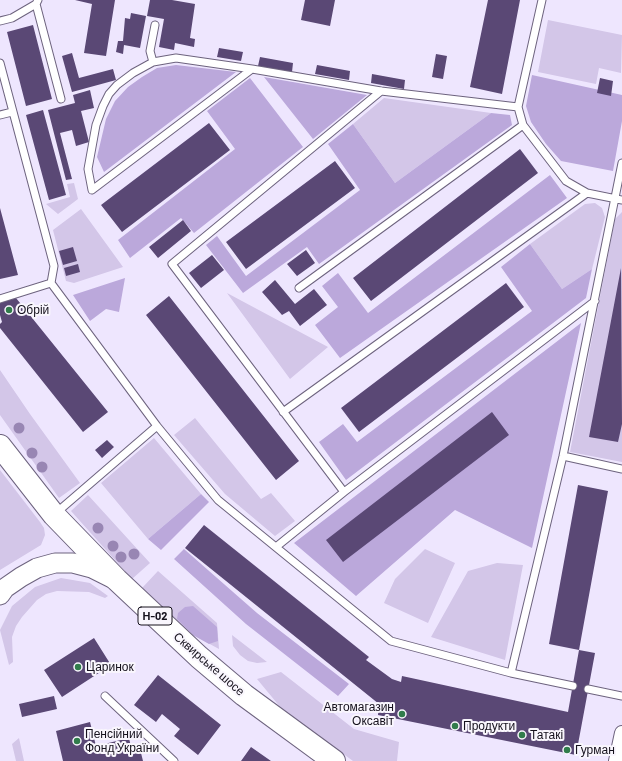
<!DOCTYPE html>
<meta charset="utf-8">
<style>
body{margin:0}
canvas{display:block;background:#eee6fe}
</style>
<canvas width="622" height="761"></canvas>
<script>
const ctx = document.querySelector('canvas').getContext('2d');
ctx.lineJoin = 'round';
function paint(path, color) { ctx.fillStyle = color; ctx.fill(path, 'evenodd'); }
const shape = rows => new Path2D(rows.map(r => 'M' + r).join(''));
function strokePath(path, color, width, dash) { ctx.strokeStyle = color; ctx.lineWidth = width; ctx.lineCap = dash ? 'butt' : 'round'; ctx.setLineDash(dash || []); ctx.stroke(path); }
function write(font, color, halo, rows, align = 'center') {
  ctx.font = font + ' Barlow,sans-serif'; ctx.lineWidth = 4; ctx.setLineDash([]); ctx.textBaseline = 'middle'; ctx.strokeStyle = halo; ctx.fillStyle = color; for (const [text, x, y, turn = 0] of rows) {
    ctx.save(); ctx.translate(x, y); ctx.rotate((+turn || 0) * Math.PI / 180); ctx.textAlign = isNaN(turn) ? turn : align; if (halo) ctx.strokeText(text, 0, 0); ctx.fillText(text, 0, 0); ctx.restore();
  }
}
paint(shape([
 [548,20,622,35,621,73,599,68,596,84,538,72],
 [384,98,491,113,395,183,353,124],
 [74,183,78,199,58,214,46,204,70,197,67,184],
 [595,203,602,208,605,217,592,269,562,289,530,244,585,204],
 [81,209,123,267,74,283,66,281,53,230],
 [622,212,622,462,570,452,615,219],
 [227,293,328,347,290,379],
 [0,370,30,414,80,483,59,498,0,415],
 [195,418,261,499,271,493,295,521,275,536,225,494,174,435],
 [154,438,201,494,148,539,101,483],
 [0,470,40,522,44,528,45,535,41,545,0,570],
 [88,495,150,563,132,579,71,511],
 [425,549,455,563,428,623,384,603,395,579],
 [497,563,523,565,505,660,431,637,468,571],
 [158,571,217,623,219,649,193,635,142,588],
 [61,578,90,583,108,596,105,598,89,592,57,591,46,594,37,600,22,617,16,626,12,637,13,662,9,665,0,630,12,606,35,587],
 [232,635,267,662,257,663,248,661,240,655,233,646],
 [281,672,354,729,399,742,397,761,353,761,281,708,257,679],
 [19,738,24,761,16,761,12,744]
]), '#d3c6e8');
paint(shape([
 [176,65,236,72,104,172,97,157,106,119,115,101,128,87,142,77,157,68],
 [532,75,622,95,622,121,613,171,561,161,546,144,531,122,526,106],
 [264,77,367,95,313,139],
 [250,78,303,147,194,233,181,218,130,258,118,240,235,149,207,111],
 [491,113,510,115,512,125,319,264,307,247,243,293,206,245,217,236,246,276,360,190,328,144,353,124,395,183],
 [550,175,567,198,340,358,315,325,338,307,322,286,338,273,368,313],
 [530,244,562,289,592,269,586,298,346,480,319,442,343,424,357,442,532,311,501,267],
 [125,278,119,312,106,309,90,321,73,295],
 [581,323,532,548,455,510,356,596,294,543],
 [201,494,209,502,161,550,148,539],
 [184,549,257,613,349,684,338,696,246,624,174,559],
 [193,606,217,627,218,641,209,644,193,635,177,619,178,613,185,607]
]), '#bba8db');
paint(shape([
 [75,0,115,0,106,56,84,53,92,4],
 [150,0,172,0,195,4,190,38,195,39,194,47,175,43,174,50,159,47,164,19,147,16],
 [305,0,335,0,330,26,301,20],
 [488,0,520,0,502,94,470,87],
 [131,13,146,16,140,48,124,45,123,54,116,52,118,41,123,41,125,18,130,19],
 [33,25,52,99,26,106,7,32],
 [219,48,243,52,241,61,217,57],
 [72,53,79,78,113,69,116,80,72,92,62,56],
 [436,54,447,56,443,79,432,77],
 [260,57,293,63,292,72,258,66],
 [317,65,350,71,349,80,315,74],
 [372,74,405,80,404,89,371,83],
 [600,78,613,81,611,96,597,93],
 [90,90,94,108,81,111,89,142,76,146,72,130,60,133,72,179,66,180,48,110,75,103,73,95],
 [43,110,66,195,49,200,26,115],
 [209,123,230,150,122,232,101,205],
 [520,149,538,173,371,301,353,278],
 [335,161,355,188,246,269,226,242],
 [0,208,18,275,0,279],
 [183,220,191,231,158,258,149,247],
 [73,247,77,261,63,265,59,251],
 [306,250,315,263,297,276,287,264],
 [212,255,224,270,201,288,189,273],
 [78,264,80,272,66,276,64,268],
 [621,268,622,424,618,442,589,437],
 [275,280,295,304,314,289,327,305,300,326,289,311,282,315,262,292],
 [506,283,524,307,359,432,341,408],
 [169,296,299,461,276,480,146,315],
 [16,298,108,412,83,432,0,328,0,324,2,322,0,315,0,303],
 [492,412,509,435,343,562,326,540],
 [107,440,114,447,102,458,95,450],
 [578,485,608,491,579,650,549,644],
 [204,525,369,657,366,660,392,679,401,682,402,676,568,712,579,650,595,653,576,755,378,715,379,704,185,548],
 [94,638,111,665,62,697,44,670],
 [158,675,221,725,198,755,174,736,180,729,162,714,156,722,134,705],
 [54,696,57,709,22,717,19,704],
 [90,722,96,746,129,738,131,747,139,745,143,761,63,761,56,731],
 [251,747,271,761,241,761]
]), '#5a4875');
const service = shape([
 [36,4,61,99],
 [0,21,12,18,36,4,38,0],
 [153,62,150,51,155,25],
 [0,63,54,266,51,283,157,426,218,500,391,641,511,673,563,456,622,163],
 [252,69,176,58,153,62,133,73,117,85,109,94,103,106,96,125,88,169,92,190,252,69,381,91,518,107],
 [0,115,12,112],
 [523,125,566,181,587,193],
 [299,288,523,125,518,107,542,0],
 [0,299,51,283],
 [283,412,587,193,622,200],
 [563,456,622,469],
 [344,492,172,264,381,91],
 [56,513,157,426],
 [276,547,344,492,595,301],
 [511,673,573,686],
 [588,689,622,696],
 [105,696,174,761]
]);
const minor = shape([
 [616,761,622,733]
]);
const secondary = shape([
 [0,595,5,588,21,577,37,568,55,563,73,563,92,568,112,578]
]);
const primary = shape([
 [0,446,54,515,117,580,199,657,244,695,334,761]
]);
strokePath(service, '#6d637e', 9);
strokePath(minor, '#6d637e', 16);
strokePath(secondary, '#6d637e', 21);
strokePath(primary, '#6d637e', 24);
strokePath(service, '#fff', 7);
strokePath(minor, '#fff', 14);
strokePath(secondary, '#fff', 19);
strokePath(primary, '#fff', 22);
ctx.fillStyle = '#9886b3';
for (const [x, y] of [
 [19,428],
 [32,453],
 [42,467],
 [98,528],
 [113,546],
 [134,554],
 [121,557]
]) { ctx.beginPath(); ctx.arc(x, y, 5.5, 0, 2 * Math.PI); ctx.fill(); }
for (const [x, y, r, color] of [
 [9,310,4,"#317c4b"],
 [78,667,4,"#317c4b"],
 [402,714,4,"#317c4b"],
 [455,726,4,"#317c4b"],
 [522,735,4,"#317c4b"],
 [77,741,4,"#317c4b"],
 [567,750,4,"#317c4b"]
]) { const dot = new Path2D(); dot.arc(x, y, r, 0, 2 * Math.PI); ctx.fillStyle = color; ctx.fill(dot); strokePath(dot, '#f9f6fd', 1.5); }
for (const [x, y, w] of [
 [155,616,34]
]) { const box = new Path2D(); box.roundRect(x - w / 2, y - 9, w, 18, 3); ctx.fillStyle = '#f9f6fd'; ctx.fill(box); strokePath(box, '#16121d', 1); }
write('bold 11px', '#16121d', null, [
 ["Н-02",155,616]
]);
write('12px', '#16121d', '#f9f6fd', [
 ["Обрій",17,310],
 ["Царинок",86,667],
 ["Автомагазин",394,707,"right"],
 ["Оксавіт",394,721,"right"],
 ["Продукти",463,726],
 ["Пенсійний",85,734],
 ["Фонд України",85,748],
 ["Татакі",530,735],
 ["Гурман",575,750]
], 'left');
write('12px', '#16121d', '#f9f6fd', [
 ["Сквирське шосе",209,664,41]
]);
</script>
